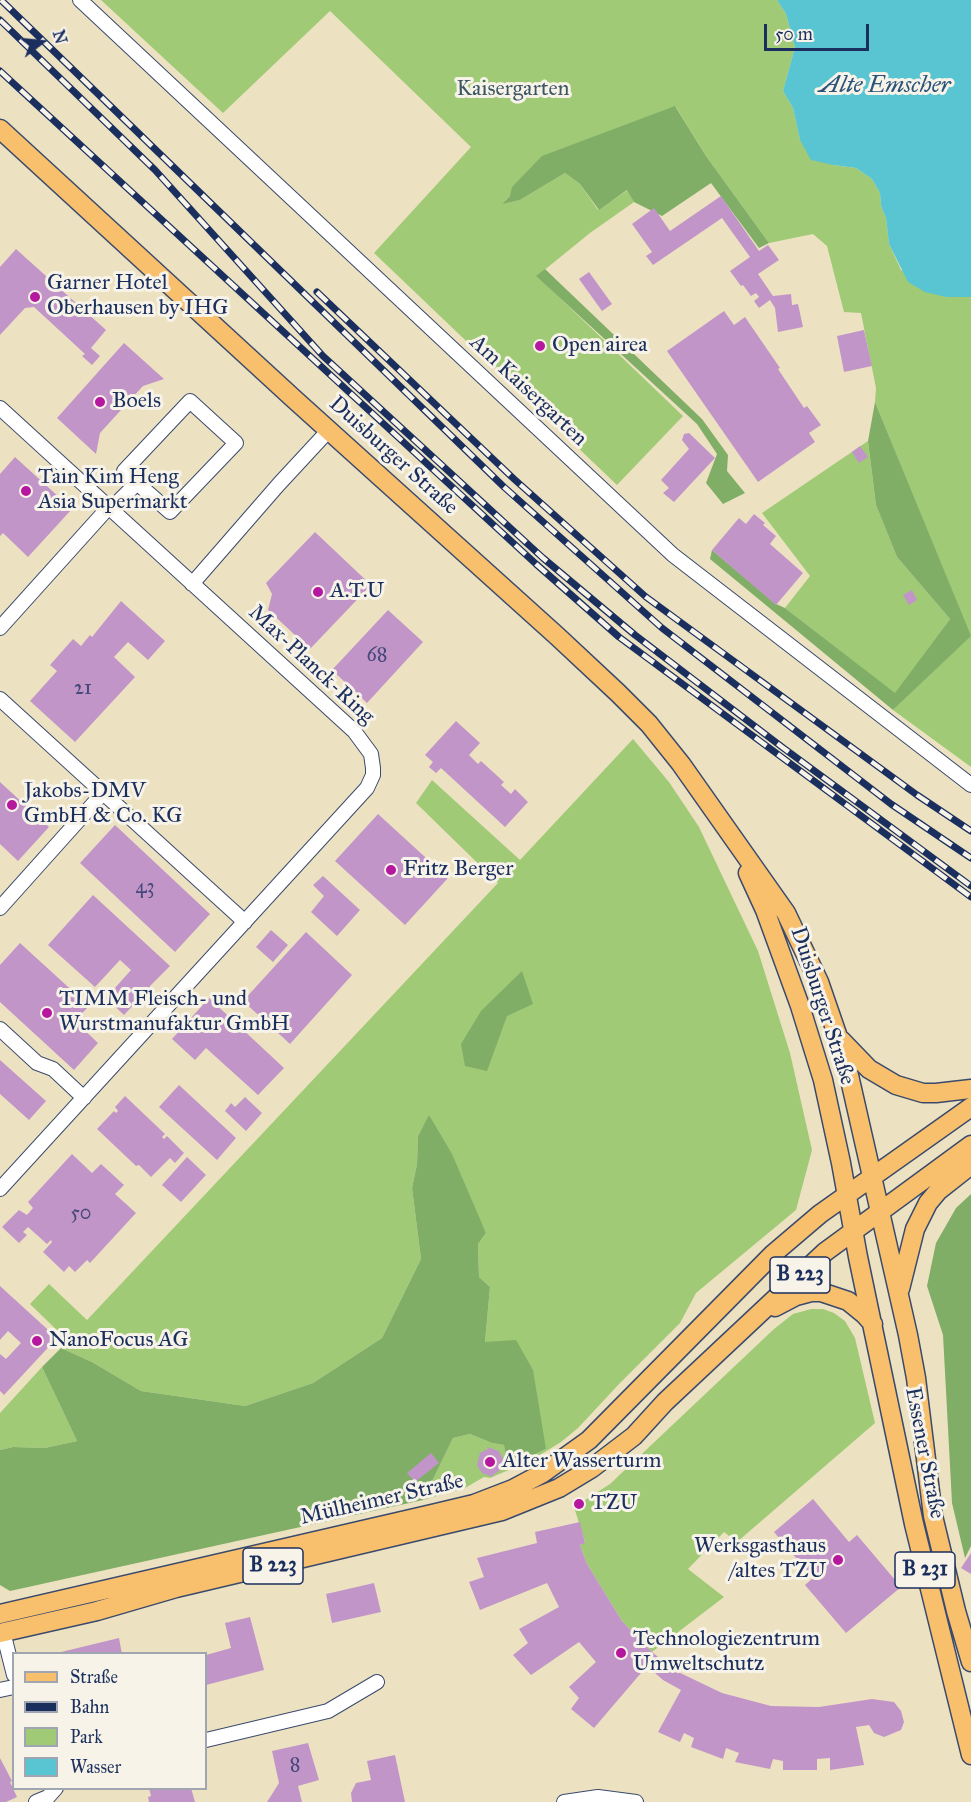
<!DOCTYPE html>
<meta charset="utf-8">
<style>
body{margin:0}
#map{position:relative;width:971px;height:1802px;overflow:hidden;background:#ece2c1;font-family:"IM FELL Great Primer",serif}
canvas{display:block}
.legend{position:absolute;left:12px;top:1652px;width:195px;height:138px;box-sizing:border-box;background:#f7f3e8;border:2px solid #9fa5b1;margin:0;padding:8px 10px;list-style:none;font-size:18px;color:#1b2f5e}
.legend li{display:flex;align-items:center;gap:12px;height:30px}
.legend b{width:30px;border:2px solid #9fa5b1}
.north{position:absolute;left:12px;top:12px;width:60px;height:60px;-webkit-text-stroke:4px #f7f3e8;paint-order:stroke;rotate:74deg;font-size:16px;font-weight:700;line-height:24px;text-align:center;color:#1b2f5e}
.north::after{content:'';display:block;margin:auto;width:21px;height:27px;background:#1b2f5e;clip-path:polygon(50% 0,100% 100%,50% 72%,0 100%)}
.scale{position:absolute;left:764px;top:24px;width:105px;height:27px;box-sizing:border-box;border:3px solid #1b2f5e;border-top:0;padding-left:8px;font-size:18px;line-height:21px;white-space:nowrap;color:#1b2f5e;-webkit-text-stroke:4px #f7f3e8;paint-order:stroke}
</style>
<div id="map">
<canvas width="971" height="1802"></canvas>
<ul class="legend">
<li><b style="height:8px;background:#f8bf6c"></b>Straße</li>
<li><b style="height:8px;background:#1b2f5e"></b>Bahn</li>
<li><b style="height:16px;background:#a0ca76"></b>Park</li>
<li><b style="height:16px;background:#59c5d2"></b>Wasser</li>
</ul>
<div class="north">N</div>
<div class="scale">50 m</div>
</div>
<script>
const ctx = document.querySelector('canvas').getContext('2d');
ctx.lineJoin = 'round';
function paint(path, color) { ctx.fillStyle = color; ctx.fill(path, 'evenodd'); }
const shape = rows => new Path2D(rows.map(r => 'M' + r).join(''));
function strokePath(path, color, width, dash) { ctx.strokeStyle = color; ctx.lineWidth = width; ctx.lineCap = dash ? 'butt' : 'round'; ctx.setLineDash(dash || []); ctx.stroke(path); }
function write(font, color, halo, rows, align = 'center') {
  ctx.font = font + ' "IM FELL Great Primer",serif'; ctx.lineWidth = 6; ctx.setLineDash([]); ctx.textBaseline = 'middle'; ctx.strokeStyle = halo; ctx.fillStyle = color; for (const [text, x, y, turn = 0] of rows) {
    ctx.save(); ctx.translate(x, y); ctx.rotate((+turn || 0) * Math.PI / 180); ctx.textAlign = isNaN(turn) ? turn : align; if (halo) ctx.strokeText(text, 0, 0); ctx.fillText(text, 0, 0); ctx.restore();
  }
}
paint(shape([
 [101,0,777,0,786,14,795,47,783,91,793,108,800,140,833,165,856,168,872,179,880,193,881,206,886,218,889,244,901,270,946,297,971,297,971,767,893,710,970,636,875,402,876,388,861,313,844,312,827,246,813,234,769,243,706,156,676,107,510,196,503,203,520,200,565,173,580,184,598,210,628,190,634,202,590,233,537,276,683,416,617,485,374,253,471,147,330,11,223,113],
 [868,441,876,505,897,557,950,619,895,694,785,608,810,576,762,513],
 [633,739,669,782,699,827,758,951,790,1053,812,1150,796,1210,696,1293,680,1323,620,1383,578,1428,561,1442,532,1460,490,1478,484,1477,465,1488,423,1500,453,1438,470,1434,492,1443,504,1445,507,1468,546,1449,485,1342,490,1287,479,1277,478,1244,486,1233,429,1116,418,1136,417,1164,412,1188,421,1259,382,1338,313,1383,245,1406,141,1391,92,1362,61,1348,68,1341,30,1304,49,1284,87,1320,498,883,416,803,432,780,520,860],
 [811,1309,823,1309,834,1313,845,1321,855,1338,875,1423,737,1542,724,1532,688,1569,724,1597,652,1652,622,1621,587,1564,580,1545,585,1542,574,1507,610,1484,774,1329,793,1314],
 [42,1367,77,1441,45,1448,13,1447,0,1450,0,1413]
]), '#a0ca76');
paint(shape([
 [675,106,706,156,769,243,759,248,711,183,662,216,634,202,627,190,599,210,580,184,565,173,520,200,502,204,510,196,512,187,542,156],
 [545,269,702,419,728,455,727,471,745,493,723,504,706,483,717,454,697,424,536,276],
 [875,402,971,636,893,710,710,559,712,550,776,604,785,608,895,693,950,619,897,557,876,505,868,441],
 [522,971,533,1004,507,1016,487,1071,465,1066,461,1044,481,1011],
 [429,1115,452,1154,486,1233,478,1244,479,1277,490,1287,485,1342,516,1340,533,1370,546,1449,507,1468,504,1445,492,1443,470,1434,453,1438,423,1500,10,1591,0,1585,0,1450,13,1447,45,1448,77,1441,42,1367,61,1348,92,1362,141,1391,245,1406,313,1383,382,1338,421,1259,412,1188,417,1164,418,1136],
 [971,1194,971,1546,965,1558,952,1503,943,1335,927,1286,936,1243,956,1208]
]), '#80ae67');
paint(shape([
 [777,0,971,0,971,297,946,297,925,292,908,282,889,244,886,218,881,206,880,193,872,179,856,168,833,165,811,160,800,140,793,108,783,91,795,47,786,14]
]), '#59c5d2');
paint(shape([
 [721,196,759,251,768,245,779,260,758,274,773,296,791,294,792,305,798,304,803,327,778,332,775,308,770,300,759,308,754,301,759,297,756,293,751,296,743,285,741,286,730,271,750,257,722,218,653,265,646,256,652,252,632,224,654,208,670,231],
 [16,249,106,330,91,348,100,356,92,365,82,356,85,354,34,307,25,308,0,335,0,267],
 [589,272,612,304,602,311,579,279],
 [724,311,734,325,745,317,780,368,778,369,804,408,807,406,821,425,809,433,815,442,758,482,667,351],
 [864,330,872,366,844,372,837,336],
 [124,343,164,379,143,386,100,433,96,454,57,418],
 [689,433,715,458,674,502,663,493,669,488,661,480,689,449,682,440,684,434],
 [860,446,868,457,859,463,852,452],
 [15,457,72,509,28,557,3,533,0,536,0,474],
 [754,514,765,523,763,525,776,536,770,544,803,573,776,605,712,550,739,518,746,524],
 [315,532,371,585,310,649,268,610,272,594,266,583],
 [912,590,917,600,909,605,903,595],
 [121,601,165,641,148,660,128,642,114,657,135,677,75,742,30,701,57,671,50,665,73,639,81,646,90,635,92,637],
 [388,610,423,642,367,703,332,670],
 [456,721,480,743,469,755,478,764,481,761,504,782,501,785,511,794,515,789,528,802,505,827,441,768,436,773,429,767,433,762,425,755],
 [0,782,49,827,18,861,0,844],
 [378,814,448,878,405,925,335,861],
 [115,825,210,914,175,952,80,863],
 [323,876,360,910,337,936,311,912,324,896,313,885],
 [93,895,170,966,150,986,146,996,144,994,124,1015,106,998,131,970,120,960,95,987,48,945],
 [271,930,288,945,273,962,256,947],
 [306,932,352,975,290,1044,243,1001],
 [20,943,89,1006,75,1021,98,1043,74,1070,0,1002,0,965],
 [209,998,284,1068,258,1095,206,1048,195,1060,172,1039],
 [0,1060,46,1101,29,1120,0,1094],
 [179,1085,236,1138,217,1160,159,1107],
 [125,1096,165,1134,162,1137,164,1139,167,1136,184,1153,175,1163,170,1158,151,1177,139,1165,136,1166,97,1129,114,1111,116,1113,118,1111,115,1107],
 [245,1097,262,1113,246,1131,225,1111,231,1103,235,1107],
 [72,1154,92,1173,101,1164,124,1185,115,1194,136,1213,90,1263,87,1260,75,1272,69,1266,64,1272,43,1252,52,1242,51,1240,47,1244,28,1227,23,1232,27,1235,19,1243,2,1227,19,1210,27,1215,33,1208,28,1202],
 [187,1157,206,1175,181,1202,162,1185],
 [0,1286,57,1338,4,1395,0,1391,0,1354,6,1359,21,1343,8,1331,0,1340],
 [487,1447,499,1451,504,1461,502,1469,493,1475,493,1477,482,1473,477,1465,480,1453,488,1449],
 [431,1453,439,1463,415,1482,407,1473],
 [813,1499,849,1542,857,1535,901,1587,846,1633,805,1585,813,1578,774,1532],
 [580,1522,585,1543,580,1545,587,1564,622,1621,652,1652,674,1670,722,1693,771,1706,819,1707,872,1699,894,1702,901,1711,904,1722,901,1730,884,1737,874,1733,869,1725,856,1727,864,1765,830,1770,830,1758,817,1759,817,1770,783,1770,783,1761,773,1759,770,1769,735,1762,739,1753,726,1748,723,1759,691,1747,694,1738,684,1733,680,1742,658,1732,681,1690,663,1680,647,1666,594,1728,571,1709,579,1698,569,1687,596,1662,579,1642,531,1675,513,1655,528,1643,519,1629,559,1607,547,1583,480,1610,469,1582,484,1577,477,1558,537,1543,535,1532],
 [971,1553,971,1574,961,1568],
 [374,1583,381,1612,332,1623,326,1594],
 [250,1617,264,1670,206,1685,206,1655,231,1648,225,1623],
 [119,1638,122,1654,57,1654,57,1653],
 [308,1743,319,1780,298,1786,302,1802,267,1802,279,1783,272,1751],
 [395,1755,405,1802,352,1802,351,1793,356,1783,371,1780,367,1761],
 [0,1758,12,1781,10,1782,17,1797,6,1802,0,1802],
 [149,1788,191,1788,195,1802,149,1802,148,1797,151,1796]
]), '#c295c9');
const minor = shape([
 [80,0,673,555,971,785],
 [0,408,354,731,371,754,373,768,373,775,367,788,0,1189],
 [110,510,137,483,170,512,236,443,190,401,124,471,137,483],
 [192,584,279,484,329,430],
 [0,628,108,508],
 [0,699,245,922],
 [0,908,103,793],
 [0,1029,37,1063,53,1069,84,1098],
 [3,1632,14,1675],
 [0,1690,14,1687],
 [206,1740,328,1711,377,1682],
 [36,1802,48,1797,56,1788],
 [564,1802,598,1797,636,1802]
]);
const major = shape([
 [0,129,294,399,557,636,618,693,649,724,681,764,786,913,819,982,838,1037,848,1071,908,1335,916,1378,933,1516,956,1611,971,1662],
 [748,873,765,910,800,1006,823,1080,841,1163,858,1257,914,1524,971,1755],
 [841,1040,869,1069,896,1085,923,1093,936,1093,971,1089],
 [900,1289,915,1229,928,1203,938,1191,971,1165],
 [775,1307,796,1296,811,1292,821,1292,848,1301,864,1314,873,1324],
 [0,1614,432,1514,474,1504,513,1489,543,1473,589,1440,773,1254,820,1214,971,1107],
 [0,1633,97,1611,176,1588,502,1511,559,1488,592,1468,634,1436,665,1402,825,1252,971,1145]
]);
strokePath(minor, '#3a4a6d', 16);
strokePath(major, '#3a4a6d', 21);
strokePath(minor, '#fff', 14);
strokePath(major, '#f8bf6c', 18);
const rail = shape([
 [1,0,504,487,662,628,891,804,971,858],
 [0,20,155,170,323,356,543,558,635,635,782,747,971,886],
 [0,71,536,564,619,637,971,897],
 [317,292,514,479,646,597,917,795,971,831]
]);
strokePath(rail, '#1b2f5e', 7);
strokePath(rail, '#f7f3e8', 4.5, [14]);
for (const [x, y, r, color] of [
 [35,297,6,"#b5179e"],
 [540,346,6,"#b5179e"],
 [100,402,6,"#b5179e"],
 [26,491,6,"#b5179e"],
 [318,592,6,"#b5179e"],
 [12,805,6,"#b5179e"],
 [391,870,6,"#b5179e"],
 [47,1013,6,"#b5179e"],
 [37,1341,6,"#b5179e"],
 [490,1462,6,"#b5179e"],
 [579,1504,6,"#b5179e"],
 [838,1560,6,"#b5179e"],
 [621,1653,6,"#b5179e"]
]) { const dot = new Path2D(); dot.arc(x, y, r, 0, 2 * Math.PI); ctx.fillStyle = color; ctx.fill(dot); strokePath(dot, '#f7f3e8', 2); }
write('20px', '#454879', null, [
 ["68",377,656],
 ["21",83,689],
 ["43",145,888],
 ["50",81,1214],
 ["8",295,1766]
]);
for (const [x, y, w] of [
 [800,1275,60],
 [273,1566,60],
 [925,1570,60]
]) { const box = new Path2D(); box.roundRect(x - w / 2, y - 18, w, 36, 4.5); ctx.fillStyle = '#f7f3e8'; ctx.fill(box); strokePath(box, '#1b2f5e', 1.5); }
write('bold 21px', '#1b2f5e', null, [
 ["B 223",800,1275],
 ["B 223",273,1566],
 ["B 231",925,1570]
]);
write('22px', '#3c5664', '#f7f3e8', [
 ["Kaisergarten",513,90]
]);
write('22px', '#1b2f5e', '#f7f3e8', [
 ["Garner Hotel",47,284],
 ["Oberhausen by IHG",47,309],
 ["Open airea",552,346],
 ["Boels",112,402],
 ["Tain Kim Heng",38,478],
 ["Asia Supermarkt",38,503],
 ["A.T.U",330,592],
 ["Jakobs-DMV",24,792],
 ["GmbH & Co. KG",24,817],
 ["Fritz Berger",403,870],
 ["TIMM Fleisch- und",59,1000],
 ["Wurstmanufaktur GmbH",59,1025],
 ["NanoFocus AG",49,1341],
 ["Alter Wasserturm",502,1462],
 ["TZU",591,1504],
 ["Werksgasthaus",826,1547,"right"],
 ["/altes TZU",826,1572,"right"],
 ["Technologiezentrum",633,1640],
 ["Umweltschutz",633,1665]
], 'left');
write('22px', '#1b2f5e', '#f7f3e8', [
 ["Am Kaisergarten",528,391,43],
 ["Duisburger Straße",393,456,42],
 ["Max-Planck-Ring",311,665,43],
 ["Duisburger Straße",822,1006,72],
 ["Essener Straße",924,1453,79],
 ["Mülheimer Straße",382,1500,-13]
]);
write('italic 24px', '#2a547b', '#f7f3e8', [
 ["Alte Emscher",885,86]
]);
</script>
